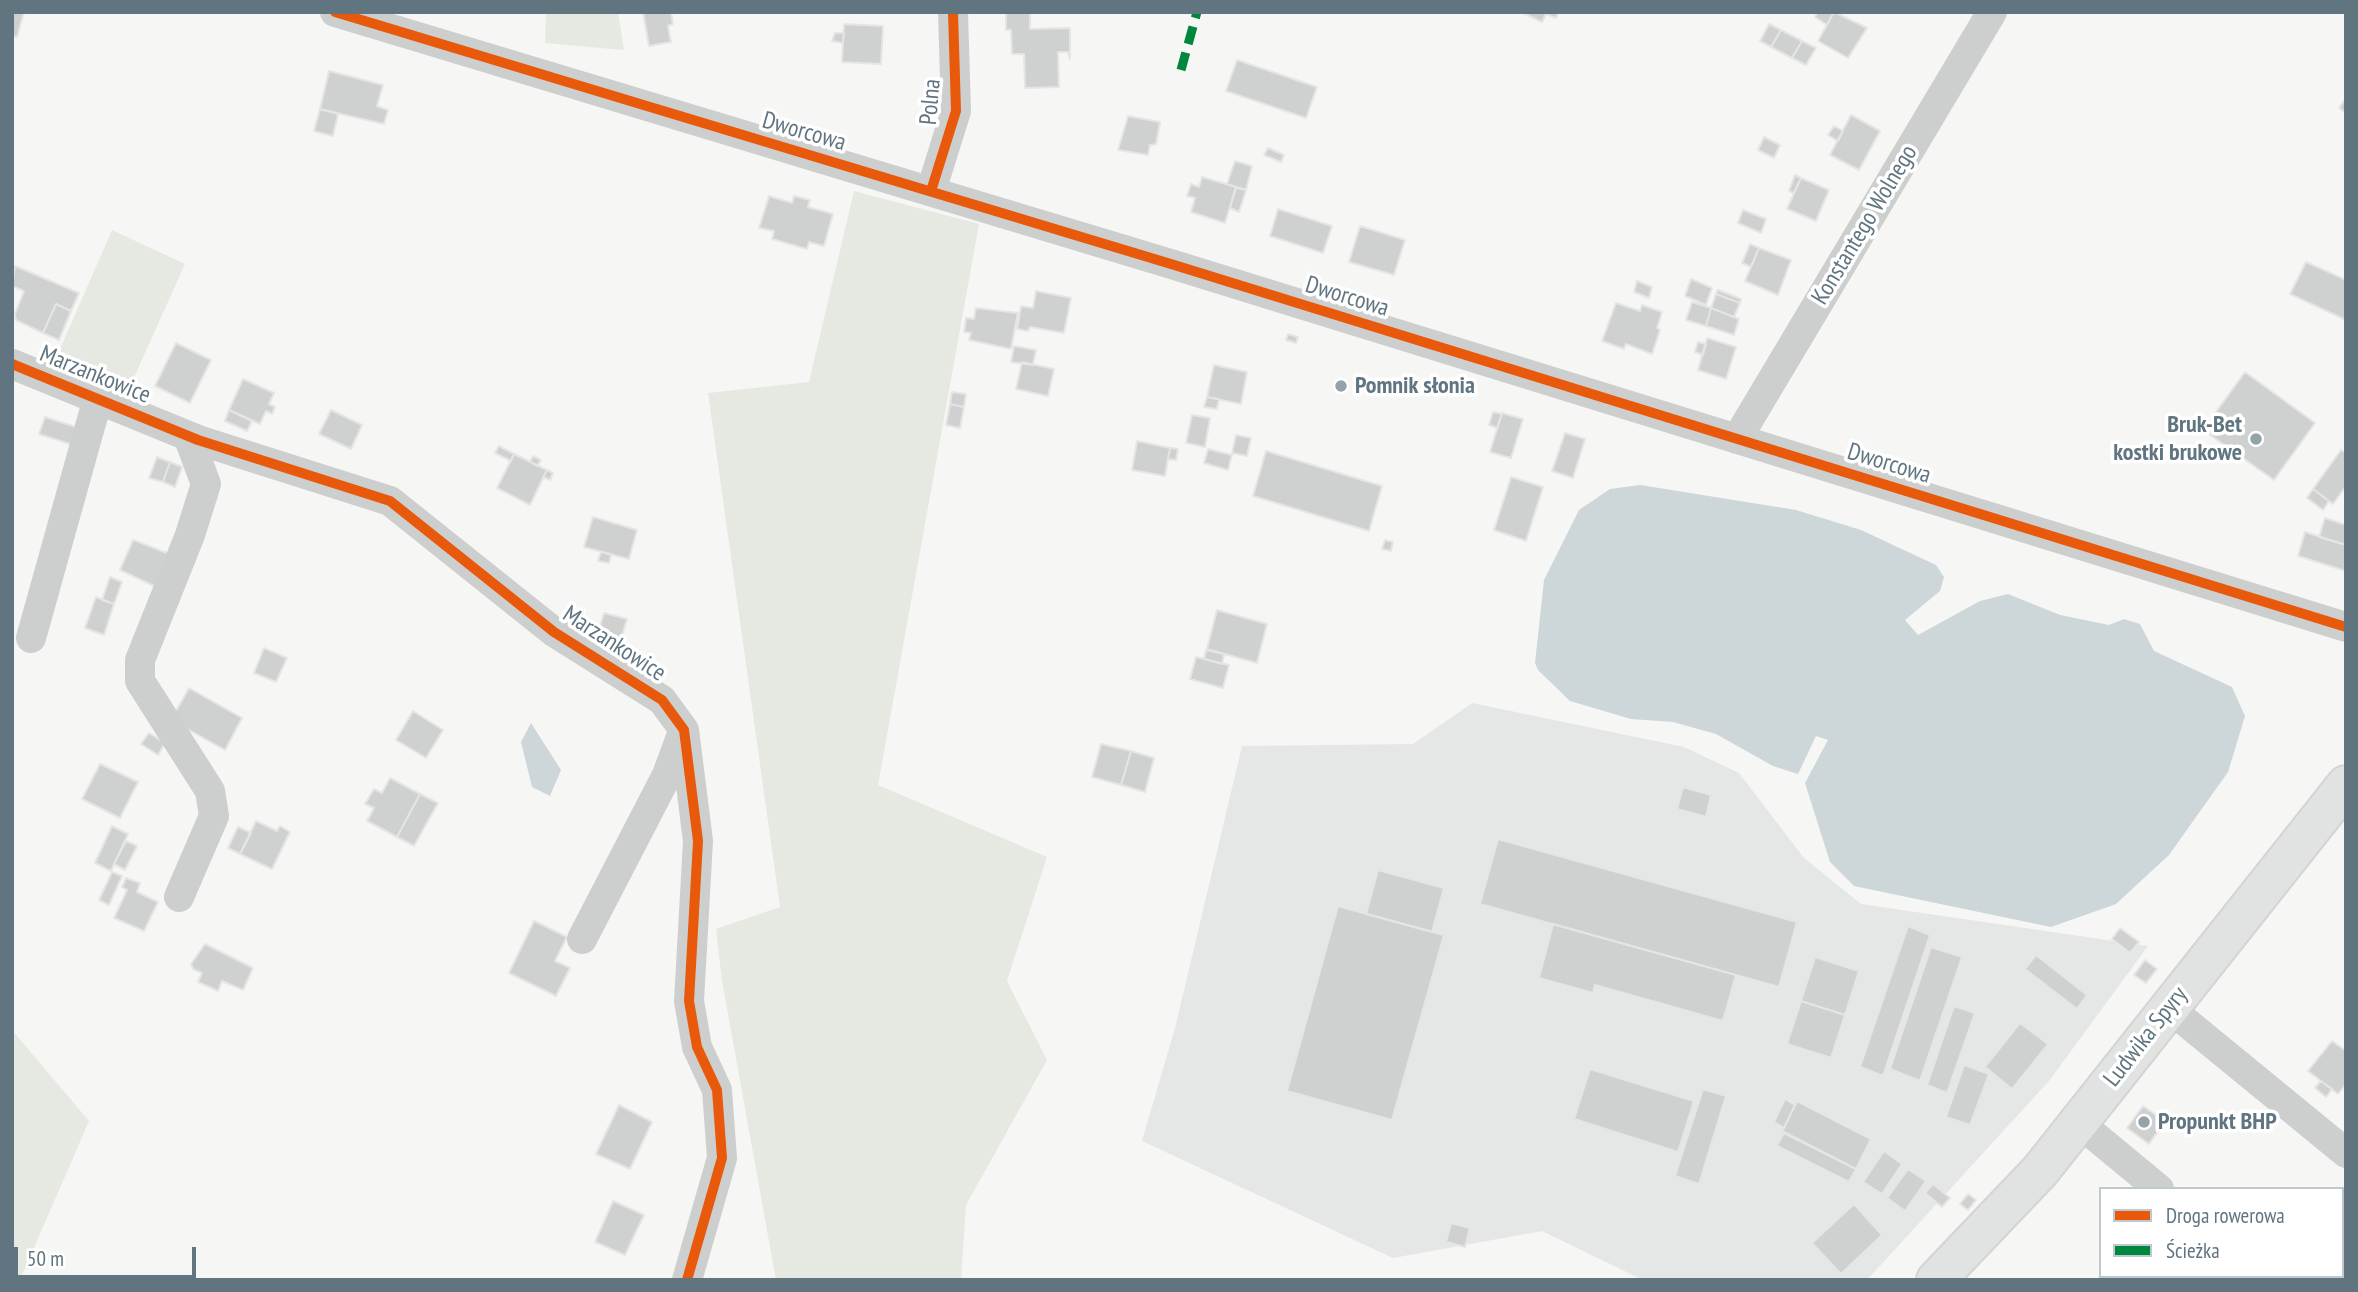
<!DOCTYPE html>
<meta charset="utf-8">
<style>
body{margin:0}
#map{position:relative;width:2358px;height:1292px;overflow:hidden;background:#f6f6f4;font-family:"PT Sans Narrow",sans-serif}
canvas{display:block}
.frame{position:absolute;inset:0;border:14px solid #607580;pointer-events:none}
.legend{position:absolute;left:2099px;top:1187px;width:245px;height:91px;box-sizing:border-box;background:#fff;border:2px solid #bfc8cc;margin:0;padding:9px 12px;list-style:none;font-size:21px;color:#607580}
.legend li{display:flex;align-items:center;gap:14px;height:35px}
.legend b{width:35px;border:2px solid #bfc8cc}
.scale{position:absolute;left:14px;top:1247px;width:182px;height:32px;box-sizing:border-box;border:4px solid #607580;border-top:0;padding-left:9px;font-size:21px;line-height:24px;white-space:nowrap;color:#607580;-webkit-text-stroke:5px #fff;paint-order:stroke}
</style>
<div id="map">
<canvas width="2358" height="1292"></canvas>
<div class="frame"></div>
<ul class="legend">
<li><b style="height:9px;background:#e8590c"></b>Droga rowerowa</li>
<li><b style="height:9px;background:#00873e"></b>Ścieżka</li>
</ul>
<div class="scale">50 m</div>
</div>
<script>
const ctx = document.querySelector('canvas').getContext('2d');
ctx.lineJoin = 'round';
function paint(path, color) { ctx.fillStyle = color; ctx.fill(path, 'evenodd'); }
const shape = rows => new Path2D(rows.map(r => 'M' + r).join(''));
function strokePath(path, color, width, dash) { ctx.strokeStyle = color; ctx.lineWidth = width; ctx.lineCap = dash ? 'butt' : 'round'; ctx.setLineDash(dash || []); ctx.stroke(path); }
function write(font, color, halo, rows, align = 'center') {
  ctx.font = font + ' "PT Sans Narrow",sans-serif'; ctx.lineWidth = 7; ctx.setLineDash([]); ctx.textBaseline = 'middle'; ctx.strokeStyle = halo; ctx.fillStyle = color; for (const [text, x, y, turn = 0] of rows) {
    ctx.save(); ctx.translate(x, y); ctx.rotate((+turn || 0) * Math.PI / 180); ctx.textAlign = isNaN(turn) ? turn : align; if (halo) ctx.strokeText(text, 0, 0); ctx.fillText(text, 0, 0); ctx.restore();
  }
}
paint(shape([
 [1472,703,1684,747,1739,773,1804,858,1861,904,2148,946,2049,1081,1867,1280,1643,1280,1542,1231,1393,1258,1142,1141,1175,1028,1242,746,1413,744]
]), '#e5e7e6');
paint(shape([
 [546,12,618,12,624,50,545,43],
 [854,191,979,224,878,785,1047,857,1007,981,1047,1060,966,1205,961,1280,776,1280,722,981,716,929,780,907,708,393,809,382],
 [112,230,185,264,123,402,49,374],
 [12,1030,89,1121,20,1280,12,1280]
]), '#e6e9e2');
paint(shape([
 [1640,485,1796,510,1861,530,1936,565,1944,577,1940,591,1905,620,1918,635,1980,601,2008,594,2060,615,2109,625,2124,619,2140,624,2154,651,2232,687,2245,716,2228,772,2169,855,2116,904,2051,927,1854,886,1830,862,1805,783,1828,740,1816,736,1798,774,1773,766,1716,734,1673,722,1631,719,1570,701,1538,670,1535,663,1544,580,1579,510,1610,489],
 [531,723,561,770,550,796,532,787,521,742]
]), '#cdd6d9');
const building = shape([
 [12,12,24,12,17,37,12,36,12,12],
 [643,12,671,12,673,24,668,26,671,42,649,46,643,12],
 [1006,12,1030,12,1030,29,1070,28,1070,59,1068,52,1058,52,1059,87,1025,88,1024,54,1012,54,1011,30,1006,30,1006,12],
 [1521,12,1558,12,1556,18,1546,14,1542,22,1521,12],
 [1818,12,1834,12,1827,25,1815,17,1818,12],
 [1834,12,1867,28,1848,58,1818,41,1834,12],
 [844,24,883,26,881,64,842,62,844,24],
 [1769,24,1781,30,1771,47,1760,41,1769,24],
 [1781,30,1802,41,1792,58,1771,47,1781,30],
 [835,33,844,33,843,43,832,41,835,33],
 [1802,41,1816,48,1806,65,1792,58,1802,41],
 [1237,60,1317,87,1306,118,1226,91,1237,60],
 [329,71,383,85,377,106,388,110,384,124,320,109,329,71],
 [2346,98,2346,113,2339,108,2346,98],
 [320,109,338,114,333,136,314,131,320,109],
 [1851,115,1880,131,1859,170,1830,155,1851,115],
 [1128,116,1160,122,1156,144,1150,145,1148,155,1118,150,1128,116],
 [1834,126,1843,131,1838,141,1828,135,1834,126],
 [1764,137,1780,145,1774,158,1758,150,1764,137],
 [1268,148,1284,155,1281,162,1264,155,1268,148],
 [1235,161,1252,166,1246,190,1227,184,1235,161],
 [1795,175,1801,178,1794,193,1789,191,1795,175],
 [1202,177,1236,187,1225,223,1191,212,1195,198,1187,196,1191,184,1199,187,1202,177],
 [1801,178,1829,190,1816,221,1787,209,1801,178],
 [1236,188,1246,190,1239,212,1230,208,1236,188],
 [769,196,792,203,794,196,810,200,808,207,833,214,824,246,809,242,807,249,772,239,774,231,759,228,769,196],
 [1278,209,1332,226,1323,253,1270,236,1278,209],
 [1743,210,1766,219,1761,233,1738,223,1743,210],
 [1360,226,1405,240,1394,275,1349,262,1360,226],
 [1750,244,1759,248,1751,267,1742,263,1750,244],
 [1759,248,1791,260,1778,295,1745,281,1759,248],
 [2306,262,2346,280,2346,320,2290,294,2306,262],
 [15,266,79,293,71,311,56,304,43,333,16,320,15,314,24,291,12,286,15,266],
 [1691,279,1712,288,1706,305,1685,296,1691,279],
 [1637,281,1652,287,1649,298,1634,292,1637,281],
 [1718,290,1741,299,1740,303,1716,294,1718,290],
 [1036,291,1071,298,1064,333,1030,327,1028,331,1017,329,1021,306,1033,308,1036,291],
 [1716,294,1740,303,1734,317,1711,308,1716,294],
 [1692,302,1711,308,1706,326,1686,320,1692,302],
 [1616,303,1640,311,1642,305,1662,312,1657,328,1660,330,1652,354,1626,344,1624,349,1602,341,1616,303],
 [56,304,71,311,59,340,43,333,56,304],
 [976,308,1018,313,1011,349,969,340,971,333,964,332,966,318,974,319,976,308],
 [1711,308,1739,319,1734,335,1706,326,1711,308],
 [1288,334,1298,337,1296,343,1286,340,1288,334],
 [1707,338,1736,347,1726,379,1698,370,1707,338],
 [1698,342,1706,344,1703,355,1695,352,1698,342],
 [176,343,211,360,190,403,155,386,176,343],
 [1014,346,1036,350,1033,365,1011,362,1014,346],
 [1022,362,1054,369,1048,396,1016,389,1022,362],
 [1214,365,1247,372,1241,404,1207,397,1214,365],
 [2245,372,2315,423,2274,480,2203,430,2245,372],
 [243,379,274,393,269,404,275,407,272,414,266,411,260,424,229,410,243,379],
 [952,392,966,394,964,407,950,404,952,392],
 [1207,397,1219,399,1217,409,1204,407,1207,397],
 [950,404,964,407,960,428,946,425,950,404],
 [229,410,252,421,247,431,225,421,229,410],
 [331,410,362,425,351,449,319,434,331,410],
 [1493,412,1502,414,1497,428,1489,425,1493,412],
 [1502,413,1523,419,1511,458,1490,452,1502,413],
 [1192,415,1210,418,1205,447,1186,443,1192,415],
 [45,417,79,428,73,445,39,434,45,417],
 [1565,433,1585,439,1573,478,1552,471,1565,433],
 [1236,435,1251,438,1247,456,1232,453,1236,435],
 [1137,441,1170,448,1165,476,1132,470,1137,441],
 [499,446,514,454,511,461,495,453,499,446],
 [1170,448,1178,449,1176,460,1168,459,1170,448],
 [1208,449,1232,455,1228,470,1204,463,1208,449],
 [2341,450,2346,453,2346,486,2333,504,2313,489,2341,450],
 [1266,451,1382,486,1369,531,1253,496,1266,451],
 [514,454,547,470,530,505,497,488,514,454],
 [533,456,541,460,537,466,530,462,533,456],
 [157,457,170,462,163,482,149,478,157,457],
 [170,462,182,467,175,487,163,482,170,462],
 [547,470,553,473,550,480,543,477,547,470],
 [1511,477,1543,487,1526,541,1494,530,1511,477],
 [2313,489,2329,501,2323,510,2307,498,2313,489],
 [593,517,637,530,629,559,584,547,593,517],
 [2325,518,2346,525,2346,545,2319,537,2325,518],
 [2305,532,2346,545,2346,571,2298,556,2305,532],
 [133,540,175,556,154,586,120,570,133,540],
 [1385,540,1393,542,1391,551,1382,549,1385,540],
 [601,552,611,555,609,563,598,561,601,552],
 [110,577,122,582,114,604,102,600,110,577],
 [96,597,114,604,104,635,85,628,96,597],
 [1217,610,1267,624,1257,663,1207,649,1217,610],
 [604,613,627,619,621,639,598,633,604,613],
 [264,648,287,658,276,682,254,673,264,648],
 [1206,650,1224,654,1222,664,1204,659,1206,650],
 [1196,657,1229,665,1223,688,1190,679,1196,657],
 [189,688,242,718,225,750,171,720,189,688],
 [413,711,443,730,426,758,396,740,413,711],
 [149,733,165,743,158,755,141,744,149,733],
 [1101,744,1131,751,1121,785,1092,777,1101,744],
 [1131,751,1154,758,1145,792,1121,785,1131,751],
 [100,764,138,782,120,818,82,799,100,764],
 [390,778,420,794,397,837,367,821,374,808,365,804,374,789,382,793,390,778],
 [1683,787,1711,795,1706,817,1677,809,1683,787],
 [420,794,438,803,414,846,397,837,420,794],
 [256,821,277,831,280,826,290,832,272,869,240,854,256,821],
 [112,826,128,834,111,871,95,863,112,826],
 [238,827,251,833,240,854,228,848,238,827],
 [1498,839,1797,922,1779,987,1480,904,1498,839],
 [126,841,137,846,125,870,114,864,126,841],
 [1378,870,1444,888,1432,932,1366,914,1378,870],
 [112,872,122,876,109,905,99,900,112,872],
 [126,878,140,883,137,892,158,902,144,931,114,918,127,890,122,887,126,878],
 [1338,906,1444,935,1392,1120,1287,1091,1338,906],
 [534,921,567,937,555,961,570,968,556,996,509,973,534,921],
 [1553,924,1736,975,1723,1021,1595,985,1593,993,1539,978,1553,924],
 [1908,926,1930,935,1883,1076,1860,1067,1908,926],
 [2120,928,2139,942,2130,953,2112,939,2120,928],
 [205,944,253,968,243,990,222,981,218,991,198,982,202,973,193,969,191,964,205,944],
 [1931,947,1962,957,1920,1081,1890,1069,1931,947],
 [2036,955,2087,995,2077,1009,2025,969,2036,955],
 [1815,957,1859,971,1845,1015,1801,1001,1815,957],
 [2145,960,2157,969,2146,983,2134,975,2145,960],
 [1801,1001,1845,1015,1831,1058,1787,1044,1801,1001],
 [1954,1006,1975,1013,1947,1093,1927,1085,1954,1006],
 [2020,1023,2048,1044,2012,1089,1985,1067,2020,1023],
 [2332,1041,2346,1051,2346,1084,2338,1094,2308,1071,2332,1041],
 [1964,1065,1989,1074,1970,1125,1946,1117,1964,1065],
 [1590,1069,1694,1101,1678,1152,1574,1119,1590,1069],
 [2321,1081,2332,1089,2326,1097,2315,1088,2321,1081],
 [1703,1089,1726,1096,1699,1184,1675,1176,1703,1089],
 [1785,1099,1795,1105,1784,1128,1774,1122,1785,1099],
 [1797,1101,1871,1139,1856,1169,1782,1132,1797,1101],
 [619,1105,652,1122,630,1169,596,1154,619,1105],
 [2143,1106,2165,1121,2149,1144,2127,1128,2143,1106],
 [1784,1132,1856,1169,1849,1182,1777,1146,1784,1132],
 [1884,1151,1902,1164,1882,1194,1863,1182,1884,1151],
 [1908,1169,1926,1181,1905,1211,1887,1198,1908,1169],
 [1933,1184,1950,1198,1942,1207,1925,1193,1933,1184],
 [1968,1194,1976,1200,1968,1210,1960,1204,1968,1194],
 [613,1201,644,1215,625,1255,595,1242,613,1201],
 [1854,1204,1882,1235,1841,1274,1812,1243,1854,1204],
 [1451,1223,1470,1228,1465,1247,1446,1242,1451,1223],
 [2129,1276,2177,1276,2178,1277,2176,1280,2126,1280,2129,1276],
 [2216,1276,2249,1276,2253,1279,2213,1280,2216,1276]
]);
paint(building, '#cfd1d1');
strokePath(building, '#e5e5e4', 2);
const major = shape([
 [1936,1280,2040,1171,2346,785]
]);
strokePath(major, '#d3d4d3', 42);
strokePath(shape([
 [335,12,1171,264,2346,627],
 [931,191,956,111,953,12],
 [12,364,198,440,390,501,554,632,662,700,684,730,698,841,689,1001,697,1047,717,1090,722,1158,687,1280],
 [1737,439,1992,12],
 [31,638,98,398],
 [179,897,214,816,210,791,140,681,140,660,190,535,206,484,188,436],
 [582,939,667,775,681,737],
 [2169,1008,2346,1153],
 [2078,1122,2159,1189],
 [2342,1261,2346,1256],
 [2265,1276,2269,1280]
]), '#cdcfcf', 30);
strokePath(major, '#e1e2e2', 38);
strokePath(shape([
 [1181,70,1197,12]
]), '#00873e', 9, [18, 9]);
strokePath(shape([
 [335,12,1171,264,2346,627],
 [931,191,956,111,953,12],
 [12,364,198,440,390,501,554,632,662,700,684,730,698,841,689,1001,697,1047,717,1090,722,1158,687,1280]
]), '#e8590c', 10);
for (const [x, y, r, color] of [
 [1341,386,7,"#94a2a9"],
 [2256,439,7,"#94a2a9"],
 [2144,1122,7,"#94a2a9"]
]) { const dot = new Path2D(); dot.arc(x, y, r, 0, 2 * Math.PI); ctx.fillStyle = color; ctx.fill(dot); strokePath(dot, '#fff', 2.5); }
write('24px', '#607580', '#fff', [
 ["Polna",931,102,-85],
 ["Dworcowa",804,132,16],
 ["Konstantego Wolnego",1865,225,-59],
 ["Dworcowa",1347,297,17],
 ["Marzankowice",95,375,22],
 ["Dworcowa",1889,464,17],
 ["Marzankowice",614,644,33],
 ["Ludwika Spyry",2146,1037,-52]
]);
write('bold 24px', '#607580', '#fff', [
 ["Pomnik słonia",1355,386],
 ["Bruk-Bet",2242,425,"right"],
 ["kostki brukowe",2242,453,"right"],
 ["Propunkt BHP",2158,1122]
], 'left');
</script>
